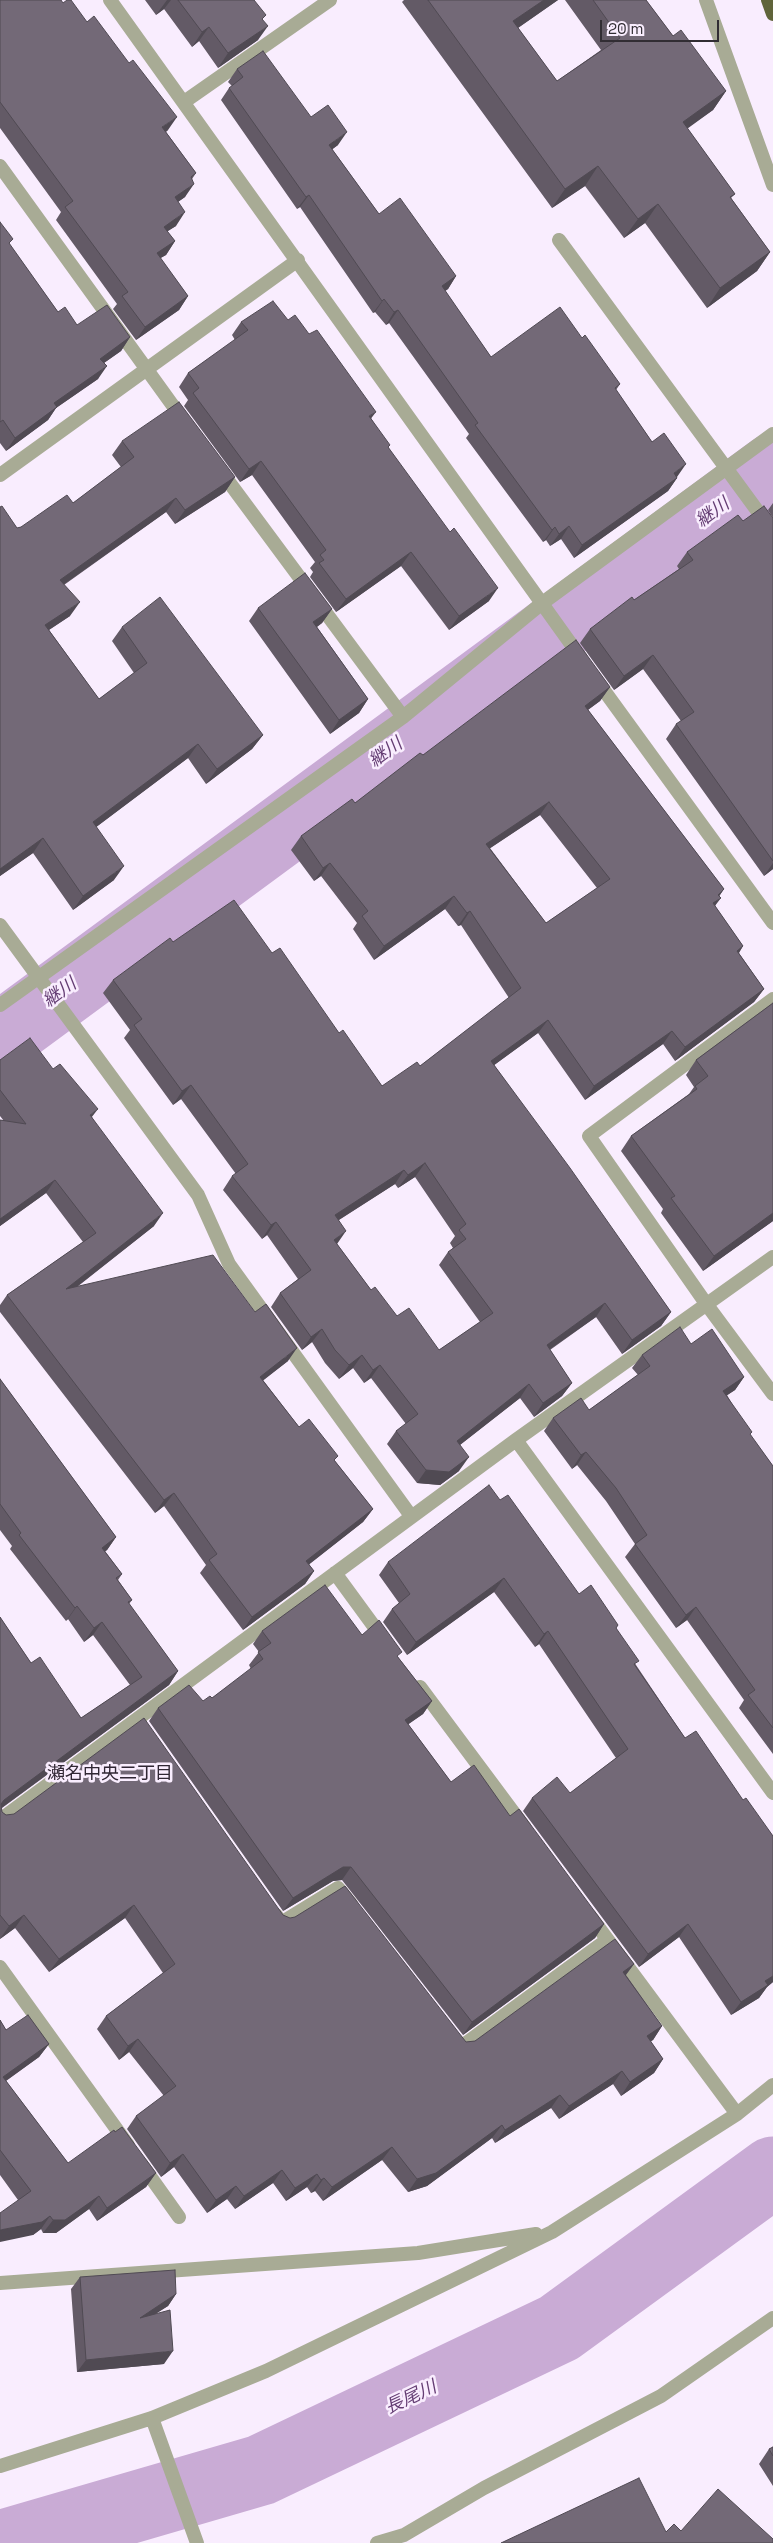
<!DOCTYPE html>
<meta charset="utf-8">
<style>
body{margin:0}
#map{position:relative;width:773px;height:2543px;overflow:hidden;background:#f9edfe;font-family:"Space Grotesk",sans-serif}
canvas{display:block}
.scale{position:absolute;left:600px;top:20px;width:119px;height:22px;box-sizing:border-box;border:2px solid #312d33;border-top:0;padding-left:6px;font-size:15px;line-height:18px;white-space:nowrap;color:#312d33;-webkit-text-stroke:4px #f9edfe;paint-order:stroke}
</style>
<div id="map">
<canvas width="773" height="2543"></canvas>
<div class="scale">20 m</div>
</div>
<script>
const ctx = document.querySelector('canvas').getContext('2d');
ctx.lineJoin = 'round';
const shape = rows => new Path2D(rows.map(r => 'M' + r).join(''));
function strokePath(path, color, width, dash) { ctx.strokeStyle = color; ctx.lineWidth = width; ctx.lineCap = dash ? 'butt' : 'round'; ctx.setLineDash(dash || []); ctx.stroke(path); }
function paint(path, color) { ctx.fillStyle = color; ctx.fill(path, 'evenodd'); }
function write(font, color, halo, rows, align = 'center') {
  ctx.font = font + ' "Space Grotesk","Noto Sans JP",sans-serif'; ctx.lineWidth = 5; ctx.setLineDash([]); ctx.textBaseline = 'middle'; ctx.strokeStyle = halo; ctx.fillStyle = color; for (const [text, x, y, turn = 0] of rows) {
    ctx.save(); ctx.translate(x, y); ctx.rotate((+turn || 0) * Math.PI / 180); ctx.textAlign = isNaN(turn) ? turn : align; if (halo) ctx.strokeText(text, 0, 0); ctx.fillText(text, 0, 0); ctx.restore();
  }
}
strokePath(shape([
 [0,1038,773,469],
 [10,2543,261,2470,559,2328,773,2172]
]), '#c9abd5', 71);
strokePath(shape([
 [110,0,581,658],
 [706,0,773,185],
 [184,102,330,0],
 [0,166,184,421],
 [559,240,773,532],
 [220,470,403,717],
 [0,475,298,260],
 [595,678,773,923],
 [0,925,198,1195,229,1264,411,1516],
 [773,999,589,1136,707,1305,773,1394],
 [0,1005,403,717,541,604,773,434],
 [516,1440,773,1793],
 [335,1573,384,1640],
 [420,1687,525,1828],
 [0,1820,516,1440,773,1257],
 [276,1915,281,1923,338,1888,351,1904],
 [590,1916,737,2114],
 [0,1967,128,2145],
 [456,2040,461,2047,607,1940],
 [142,2165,179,2217],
 [0,2283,418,2253,536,2234],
 [152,2418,197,2543],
 [0,2466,152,2418,266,2371,552,2232,737,2114,773,2085],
 [377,2543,404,2535,484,2488,661,2396,773,2318]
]), '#a8ab95', 14);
strokePath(shape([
 [768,0,773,14]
]), '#60643a', 14);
paint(shape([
 [0,0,168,130,166,132,196,173,192,179,185,197,178,202,176,226,167,231,175,241,166,255,160,258,188,296,179,310,136,340,113,309,117,304,56,220,61,212,0,128],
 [145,0,254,0,263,19,258,40,218,68,199,41,192,47,164,9,156,15],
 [404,0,558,0,518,28,557,81,601,50,565,0,646,0,673,36,726,91,713,110,687,128,735,194,731,198,770,252,757,271,707,308,645,223,624,238,585,186,552,208,402,2],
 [237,69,311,117,338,145,332,149,379,214,456,276,448,289,445,291,491,357,582,338,620,384,616,390,677,478,668,491,574,558,561,539,550,546,546,540,543,542,466,438,469,434,389,323,386,325,375,312,373,313,300,207,297,209,221,100,229,88,232,86,228,82],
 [0,222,10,245,58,312,77,325,130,337,121,351,104,363,98,379,56,408,48,420,6,451,0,443],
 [288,320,371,418,388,447,489,601,449,630,401,566,336,612,310,577,313,572,310,568,315,562,252,475,240,482,184,406,188,400,179,387,188,373,235,340,232,335,241,322],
 [122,441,235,477,225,492,175,524,166,512,64,585,70,616,49,630,99,699,134,673,112,641,122,627,263,735,252,749,206,784,188,758,96,827,114,880,73,910,33,853,0,876,0,507,17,528,21,527,73,503,121,467,112,455],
 [773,503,773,869,764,876,666,739,676,724,681,721,643,669,614,690,580,643,590,629,634,600,679,569,677,566,687,552,743,521,773,518,768,510],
 [258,608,332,609,322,623,317,627,368,699,359,713,330,734,249,621],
 [610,687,600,701,588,710,724,889,719,896,715,906,743,946,739,953,764,989,754,1002,675,1061,663,1044,585,1100,538,1033,494,1065,671,1312,661,1326,622,1354,596,1317,550,1350,572,1383,562,1396,534,1417,520,1398,460,1445,459,1471,440,1485,417,1483,387,1444,396,1431,406,1424,371,1378,364,1383,353,1368,339,1379,325,1363,312,1342,302,1350,271,1307,280,1293,298,1279,267,1235,262,1239,223,1190,232,1176,236,1174,181,1099,173,1105,124,1038,130,1030,103,993,113,980,173,942,272,953,339,1033,382,1086,420,1066,509,998,461,925,458,926,445,909,374,960,353,929,357,923,321,876,314,881,291,850,301,836,355,803,423,755],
 [540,815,597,888,546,923,490,848],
 [415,1177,455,1236,450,1243,453,1248,448,1252,439,1265,480,1322,439,1350,397,1316,371,1290,337,1244,339,1220,395,1184,398,1188],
 [773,1003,773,1221,703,1271,661,1213,663,1209,621,1151,631,1136,689,1094,694,1087,686,1075,696,1060],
 [0,1060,53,1069,92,1117,154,1226,77,1287,288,1361,263,1380,299,1427,335,1461,373,1509,363,1522,309,1564,314,1571,305,1584,243,1630,200,1573,206,1565,164,1506,155,1513,0,1312,0,1305,7,1295,83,1242,46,1193,0,1226,0,1120,4,1121,0,1116],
 [691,1344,744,1377,735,1390,727,1395,750,1435,773,1466,773,1754,739,1708,744,1700,687,1620,676,1628,625,1557,635,1544,606,1501,577,1465,572,1469,544,1431,553,1418,589,1410,638,1375,632,1368,642,1355],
 [0,1379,116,1537,107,1550,105,1551,122,1574,118,1580,132,1600,129,1604,178,1671,169,1685,2,1808,2,1812,6,1815,283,1915,466,2042,475,2041,634,1964,626,1975,662,2026,653,2040,650,2041,663,2059,654,2073,621,2096,613,2084,559,2119,551,2108,495,2143,492,2138,427,2186,408,2192,382,2160,323,2201,315,2191,311,2193,307,2187,286,2201,273,2183,235,2209,227,2199,207,2213,174,2167,161,2177,127,2129,136,2116,164,2096,129,2052,119,2060,97,2029,106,2016,163,1973,125,1918,49,1972,15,1928,0,1939,0,1617,31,1663,81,1718,130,1685,93,1635,84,1642,68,1619,66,1621,10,1549,12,1546,0,1530],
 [500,1500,579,1594,618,1625,616,1628,636,1665,685,1738,743,1800,773,1836,773,1982,767,1987,759,1998,731,2015,679,1937,639,1967,523,1811,532,1798,570,1793,616,1758,539,1644,535,1647,494,1592,407,1655,383,1622,392,1609,399,1603,379,1575,388,1562],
 [262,1631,362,1635,398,1657,432,1701,423,1714,408,1724,451,1782,510,1816,604,1924,595,1938,463,2035,342,1880,333,1881,283,1911,149,1721,158,1708,203,1701,212,1698,251,1669,249,1665,259,1652,253,1644],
 [0,2020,6,2030,49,2044,39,2057,6,2081,68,2163,156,2173,146,2187,97,2221,89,2209,56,2233,43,2233,41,2229,33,2235,18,2200,0,2175],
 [80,2277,176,2294,168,2306,156,2313,164,2364,77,2372,71,2289],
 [773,2447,773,2486,759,2464,769,2449]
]), '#635a66');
paint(shape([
 [167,0,171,0,164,9,156,15],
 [544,0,558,0,499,41,513,21],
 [268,26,258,40,218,68,228,53],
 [209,27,199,41,192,47,202,32],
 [726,91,713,110,669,142,683,122],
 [177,117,168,130,153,141,162,127],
 [347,132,338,145,321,158,329,145],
 [598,166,585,186,552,208,565,189],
 [194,184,185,197,166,210,175,197],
 [309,195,300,207,297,209,306,197],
 [658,204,645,223,624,238,638,219],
 [185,212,176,226,154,240,164,227],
 [175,241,166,255,147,266,157,253],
 [770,252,757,271,707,308,720,288],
 [456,276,448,289,433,299,442,286],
 [188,296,179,310,136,340,145,327],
 [384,299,375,312,373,313,382,301],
 [398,310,389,323,386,325,394,312],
 [130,337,121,351,91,372,100,359],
 [107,366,98,379,56,408,48,420,6,451,15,438,54,403],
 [376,412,366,425,369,416],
 [261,461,252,475,240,482,249,469],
 [686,464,677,477,665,485,674,473],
 [235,477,225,492,175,524,185,510],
 [677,478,668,491,574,558,582,545],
 [176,498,166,512,50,594,60,580],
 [569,526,561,539,550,546,559,534],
 [555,527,546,540,543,542,552,530],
 [411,552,401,566,336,612,346,599],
 [498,588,489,601,449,630,459,616],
 [80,602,70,616,35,639,45,625],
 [332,609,322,623,304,636,313,622],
 [653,655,643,669,614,690,624,676],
 [610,687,600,701,575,719,585,706],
 [368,699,359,713,330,734,339,720],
 [263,735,252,749,206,784,217,769],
 [198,744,188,758,83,837,93,822],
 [549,802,540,815,477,857,486,844],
 [43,838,33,853,0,876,0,869],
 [330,863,321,876,314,881,323,868],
 [773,863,773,869,764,876],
 [124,866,114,880,73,910,83,896],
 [724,889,716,901,721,898,711,911,704,917,718,895],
 [454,896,445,909,374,960,384,946],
 [470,911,461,925,458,926,467,913],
 [743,946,734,960,737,951],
 [764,989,754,1002,675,1061,685,1047],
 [548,1020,538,1033,482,1074,491,1061],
 [672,1031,663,1044,585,1100,594,1086],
 [191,1085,181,1099,173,1105,182,1091],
 [98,1109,88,1122,90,1115],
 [425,1163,415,1177,398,1188,408,1175],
 [404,1170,395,1184,326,1228,335,1215],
 [55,1180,46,1193,0,1226,0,1219],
 [163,1213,154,1226,56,1303,66,1289],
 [773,1213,773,1221,703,1271,714,1256],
 [276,1222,267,1235,262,1239,271,1225],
 [346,1231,337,1244,334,1240],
 [605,1303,596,1317,537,1358,547,1345],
 [671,1312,661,1326,622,1354,632,1340],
 [322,1329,312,1342,302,1350,311,1337],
 [297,1348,288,1361,251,1390,260,1377],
 [362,1355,353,1368,339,1379,349,1365],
 [380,1365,371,1378,364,1383,373,1370],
 [744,1377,735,1390,714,1404,723,1391],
 [572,1383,562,1396,534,1417,543,1403],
 [529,1384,520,1398,447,1455,457,1441],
 [586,1452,577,1465,572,1469,581,1455],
 [469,1457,459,1471,440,1485,417,1483,426,1470],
 [174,1493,164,1506,155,1513,164,1500],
 [373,1509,363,1522,297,1574,306,1561],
 [116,1537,107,1550,93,1561,102,1548],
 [314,1571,305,1584,243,1630,252,1617],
 [504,1578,494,1592,407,1655,416,1642],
 [77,1606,68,1619,66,1621,75,1608],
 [696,1607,687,1620,676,1628,686,1615],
 [102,1622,93,1635,84,1642,94,1628],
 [548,1631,539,1644,535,1647,544,1634],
 [178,1671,169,1685,0,1809,0,1805,4,1800],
 [432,1701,423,1714,396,1733,405,1720],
 [343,1867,351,1867,342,1880,333,1881,283,1911,293,1898],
 [134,1905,125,1918,49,1972,59,1959],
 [24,1915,15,1928,0,1939,9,1926],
 [604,1924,595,1938,463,2035,472,2022],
 [688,1924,679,1937,639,1967,648,1954],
 [634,1964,624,1977,623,1972],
 [773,1976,773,1982,767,1987,759,1998,731,2015,741,2002,765,1981],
 [662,2026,653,2040,638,2050,647,2036],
 [138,2039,129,2052,119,2060,128,2046],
 [49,2044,39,2057,0,2085,3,2077],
 [663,2059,654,2073,621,2096,630,2082],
 [622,2071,613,2084,559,2119,569,2106],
 [560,2095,551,2108,495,2143,505,2130],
 [502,2125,492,2138,427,2186,408,2192,417,2179],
 [392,2147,382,2160,323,2201,332,2187],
 [183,2154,174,2167,161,2177,170,2163],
 [282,2170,273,2183,235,2209,244,2196],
 [156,2173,146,2187,97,2221,107,2208],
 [317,2174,307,2187,286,2201,295,2188],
 [324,2178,315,2191,311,2193,321,2180],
 [236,2186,227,2199,207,2213,216,2200],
 [99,2196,89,2209,56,2233,43,2233,53,2220],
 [50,2216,41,2229,33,2235,0,2242,0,2230],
 [176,2294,168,2306,131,2330,140,2318],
 [173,2351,164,2364,77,2372,86,2360]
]), '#504a53');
const building = shape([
 [0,0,61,0,63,3,67,0,71,0,87,22,94,16,129,63,133,60,177,117,162,127,196,173,191,177,194,184,175,197,185,212,164,227,175,241,157,253,188,296,145,327,122,296,128,292,65,207,73,201,0,102,0,0],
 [178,0,254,0,266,15,262,19,268,26,228,53,209,27,202,32,178,0],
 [428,0,544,0,513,21,557,81,620,38,593,0,646,0,673,36,681,30,726,91,683,122,735,194,730,197,770,252,720,288,658,204,638,219,598,166,565,189,428,0],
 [263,51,311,117,328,105,347,132,329,145,379,214,400,198,456,276,442,286,491,357,560,307,582,338,585,335,620,384,615,388,652,442,664,433,686,464,674,473,677,478,582,545,569,526,559,534,555,527,552,530,475,425,478,423,398,310,394,312,384,299,382,301,309,195,306,197,229,88,243,77,237,69,263,51],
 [0,222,13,239,9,243,58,312,65,307,77,325,107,305,130,337,100,359,107,366,54,403,57,407,15,438,3,420,0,422,0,222],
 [273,301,288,320,295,315,309,334,317,330,376,412,369,416,390,445,388,447,450,532,454,528,498,588,459,616,411,552,346,599,319,563,324,560,320,555,326,550,261,461,249,469,193,393,199,388,188,373,248,330,241,322,273,301],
 [179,402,235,477,185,510,176,498,60,580,80,602,45,625,99,699,147,663,122,627,160,597,263,735,217,769,198,744,93,822,124,866,83,896,43,838,0,869,0,507,2,506,17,528,21,527,67,495,73,503,134,457,122,441,179,402],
 [764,506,773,518,773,861,676,724,694,712,653,655,624,676,590,629,632,597,634,600,693,560,687,552,738,515,743,521,764,506],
 [305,573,332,609,313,622,368,699,339,720,258,608,305,573],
 [576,640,610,687,585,706,724,889,718,895,721,898,713,903,743,946,737,951,764,989,685,1047,672,1031,594,1086,548,1020,491,1061,570,1168,671,1312,632,1340,605,1303,547,1345,572,1383,543,1403,529,1384,457,1441,469,1457,449,1472,426,1470,396,1431,418,1414,380,1365,373,1370,362,1355,349,1365,335,1350,322,1329,311,1337,280,1293,311,1270,276,1222,271,1225,232,1176,248,1164,191,1085,182,1091,144,1039,134,1025,142,1019,113,980,170,938,173,942,234,900,272,953,280,948,339,1033,343,1030,382,1086,417,1062,420,1066,521,988,470,911,467,913,454,896,384,946,362,916,368,911,330,863,323,868,301,836,352,799,355,803,420,753,423,755,576,640],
 [549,802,610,879,546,923,486,844,549,802],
 [425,1163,466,1224,459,1230,466,1239,448,1252,493,1313,439,1350,409,1308,397,1316,375,1287,371,1290,334,1240,346,1231,335,1215,404,1170,408,1175,425,1163],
 [773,1003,773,1213,714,1256,671,1198,675,1196,631,1136,697,1089,695,1086,708,1076,696,1060,773,1003],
 [30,1038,53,1069,60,1064,98,1109,90,1115,163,1213,66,1289,213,1255,255,1312,266,1304,297,1348,260,1377,299,1427,309,1419,338,1456,334,1460,373,1509,306,1561,314,1571,252,1617,209,1560,217,1554,174,1493,164,1500,7,1295,96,1233,55,1180,0,1219,0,1120,26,1124,0,1090,0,1060,30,1038],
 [680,1327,691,1344,712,1329,744,1377,723,1391,752,1432,750,1434,773,1466,773,1728,748,1695,755,1690,696,1607,686,1615,635,1544,647,1535,616,1488,586,1452,581,1455,553,1418,581,1398,589,1410,650,1366,642,1355,680,1327],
 [0,1379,116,1537,102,1548,122,1574,116,1578,132,1600,128,1602,178,1671,4,1800,1,1804,2,1812,6,1815,14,1814,144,1718,283,1915,290,1918,295,1917,345,1886,466,2042,475,2041,615,1939,634,1964,623,1972,662,2026,647,2036,663,2059,630,2082,622,2071,569,2106,560,2095,505,2130,502,2125,436,2173,417,2179,392,2147,332,2187,324,2178,321,2180,317,2174,295,2188,282,2170,244,2196,236,2186,216,2200,183,2154,170,2163,136,2116,176,2086,138,2039,128,2046,106,2016,175,1964,134,1905,59,1959,24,1915,9,1926,0,1915,0,1617,31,1663,40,1657,81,1718,142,1677,102,1622,94,1628,77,1606,75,1608,19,1535,21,1533,0,1504,0,1379],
 [489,1485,500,1500,508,1495,579,1594,591,1585,618,1625,616,1628,639,1661,634,1664,685,1738,696,1731,743,1800,746,1798,773,1836,773,1976,765,1981,768,1985,741,2002,688,1924,648,1954,532,1798,557,1777,570,1793,628,1749,548,1631,544,1634,504,1578,416,1642,392,1609,410,1594,388,1562,489,1485],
 [325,1585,362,1635,379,1620,402,1652,397,1656,432,1701,405,1720,451,1782,474,1765,510,1816,519,1809,604,1924,472,2022,351,1867,343,1867,293,1898,158,1708,189,1685,203,1701,210,1696,212,1698,263,1659,258,1652,271,1643,262,1631,325,1585],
 [28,2015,49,2044,3,2077,68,2163,114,2130,115,2132,122,2127,156,2173,107,2208,99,2196,65,2220,53,2220,50,2216,42,2222,0,2230,0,2213,31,2191,0,2150,0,2020,6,2030,28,2015],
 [175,2270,176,2294,140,2318,170,2310,173,2351,86,2360,80,2277,175,2270],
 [773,2447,773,2456,769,2449,773,2447],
 [639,2478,666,2532,674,2524,681,2531,718,2489,773,2539,773,2543,501,2543,639,2478]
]);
paint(building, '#736977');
strokePath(building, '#504a53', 1);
write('italic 18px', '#653e74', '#f9edfe', [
 ["継川",713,513,-36],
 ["継川",386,753,-36],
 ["継川",60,993,-36],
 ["長尾川",411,2398,-25]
]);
write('18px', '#302734', '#f9edfe', [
 ["瀬名中央二丁目",110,1774]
]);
</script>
